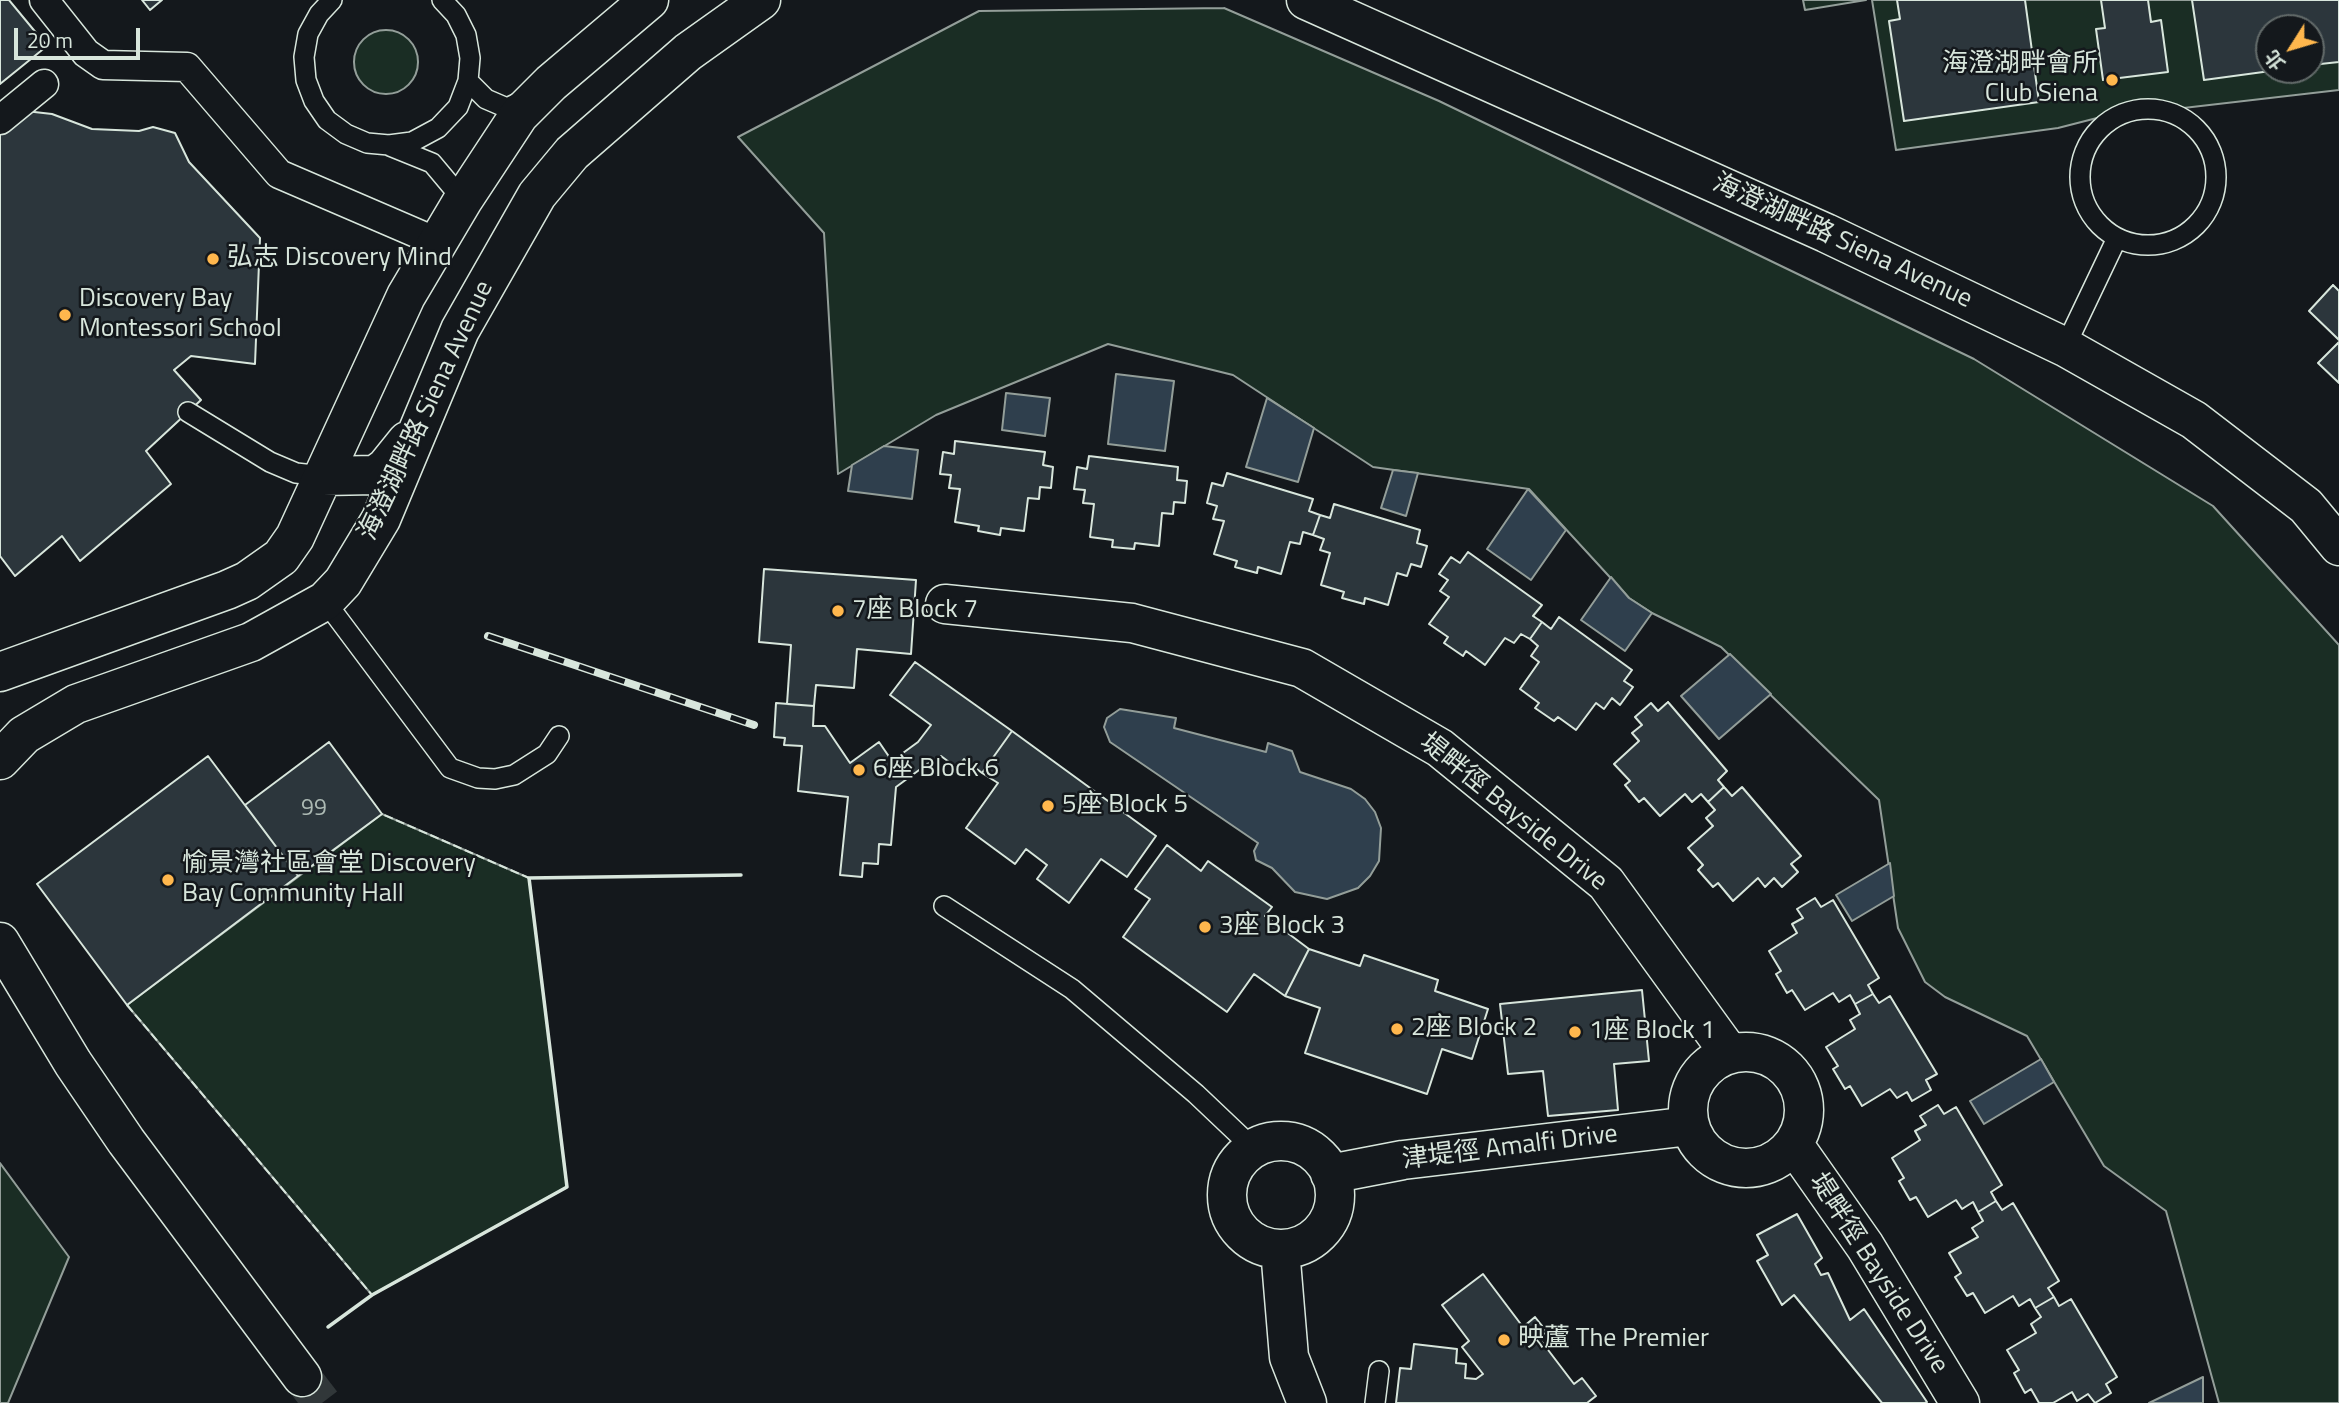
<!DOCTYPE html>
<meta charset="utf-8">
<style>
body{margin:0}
#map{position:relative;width:2339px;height:1403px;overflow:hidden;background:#14181c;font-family:"Titillium Web","Noto Sans TC",sans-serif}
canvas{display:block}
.north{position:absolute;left:2255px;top:14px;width:70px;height:70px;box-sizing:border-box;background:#14181c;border:2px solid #626a69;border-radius:50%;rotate:233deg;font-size:19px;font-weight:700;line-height:28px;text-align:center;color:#d8e6dc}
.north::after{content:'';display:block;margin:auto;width:24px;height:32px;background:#ffb74d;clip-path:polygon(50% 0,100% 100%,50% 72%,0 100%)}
.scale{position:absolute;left:14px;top:28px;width:126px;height:32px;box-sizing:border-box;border:4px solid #d8e6dc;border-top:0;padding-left:9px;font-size:21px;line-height:24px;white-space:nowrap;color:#d8e6dc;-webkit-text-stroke:5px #14181c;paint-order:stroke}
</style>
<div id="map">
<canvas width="2339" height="1403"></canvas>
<div class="north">北</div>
<div class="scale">20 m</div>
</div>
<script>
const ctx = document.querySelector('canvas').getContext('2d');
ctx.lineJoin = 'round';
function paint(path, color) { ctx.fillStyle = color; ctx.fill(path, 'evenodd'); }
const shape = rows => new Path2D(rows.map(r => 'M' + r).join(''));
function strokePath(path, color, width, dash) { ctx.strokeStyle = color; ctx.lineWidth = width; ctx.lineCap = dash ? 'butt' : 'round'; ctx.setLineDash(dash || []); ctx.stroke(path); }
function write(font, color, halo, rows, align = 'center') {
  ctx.font = font + ' "Titillium Web","Noto Sans TC",sans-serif'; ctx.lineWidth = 5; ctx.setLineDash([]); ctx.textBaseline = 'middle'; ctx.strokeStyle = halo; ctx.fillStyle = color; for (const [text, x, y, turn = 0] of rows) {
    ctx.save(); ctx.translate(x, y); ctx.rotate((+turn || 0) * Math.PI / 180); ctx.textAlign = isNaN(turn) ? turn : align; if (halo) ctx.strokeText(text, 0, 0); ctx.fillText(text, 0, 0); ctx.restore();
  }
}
const green = shape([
 [1803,0,1866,0,1805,10,1803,0],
 [1872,0,2339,0,2339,90,2097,118,2058,128,1896,150,1872,0],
 [2269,28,2311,28,2311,70,2269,70,2269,28],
 [1224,8,1439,101,1974,359,2213,506,2339,645,2339,1403,2219,1403,2166,1211,2104,1166,2027,1036,1945,997,1925,982,1898,928,1879,800,1721,647,1652,613,1629,598,1529,489,1373,467,1233,375,1108,344,936,415,838,474,824,233,738,137,979,11,1224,8],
 '354 62a32 32 0 1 1 64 0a32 32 0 1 1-64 0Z',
 [382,814,529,878,567,1187,372,1295,127,1005,382,814],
 [0,1163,69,1257,8,1403,0,1403,0,1163]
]);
paint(green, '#1a2d24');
strokePath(green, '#939e99', 2);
const water = shape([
 [1116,374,1174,381,1165,451,1108,444,1116,374],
 [1006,393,1050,398,1045,436,1002,430,1006,393],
 [1267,398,1314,428,1298,482,1246,467,1267,398],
 [884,446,918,450,912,499,848,491,852,465,884,446],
 [1393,470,1418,473,1406,516,1381,508,1393,470],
 [1528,489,1566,530,1531,580,1487,549,1528,489],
 [1611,577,1629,598,1652,613,1625,651,1581,620,1611,577],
 [1730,654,1771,694,1719,739,1681,696,1730,654],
 [1120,709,1176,718,1174,728,1266,752,1268,743,1292,751,1300,772,1351,789,1365,799,1375,812,1381,828,1379,861,1370,876,1358,888,1327,899,1295,892,1272,868,1256,860,1254,851,1258,843,1110,742,1104,727,1107,718,1120,709],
 [1890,863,1894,896,1852,921,1836,895,1890,863],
 [2041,1059,2054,1082,1984,1124,1970,1101,2041,1059],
 [2203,1377,2203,1403,2149,1403,2203,1377]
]);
paint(water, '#2f3f4d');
strokePath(water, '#939e99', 2);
const building = shape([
 [0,0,9,0,47,46,0,84,0,0],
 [142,0,162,0,150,10,142,0],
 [1897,0,2025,0,2039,102,1904,121,1889,21,1900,19,1897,0],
 [2101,0,2148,0,2151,22,2161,20,2168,72,2103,80,2096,29,2105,28,2101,0],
 [2192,0,2339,0,2339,62,2311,65,2311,28,2269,28,2269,70,2278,70,2204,80,2192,0],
 [8,109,52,114,92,129,139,131,153,127,175,133,189,162,260,238,255,364,191,356,174,370,201,400,146,451,171,484,80,561,62,536,15,576,0,556,0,133,8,109],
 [2333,285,2339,291,2339,340,2309,311,2333,285],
 [2339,342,2339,383,2318,363,2339,342],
 [955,441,1045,452,1043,465,1053,467,1051,488,1040,487,1039,499,1028,498,1024,531,1001,528,1000,535,978,531,979,526,955,522,960,489,949,488,951,475,940,474,943,452,954,454,955,441],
 [1089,456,1178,467,1177,480,1187,481,1185,503,1174,502,1173,514,1162,513,1159,546,1135,543,1134,549,1112,547,1113,540,1090,537,1094,504,1083,503,1085,490,1074,489,1077,467,1087,469,1089,456],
 [1227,473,1313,499,1309,511,1320,515,1313,535,1303,532,1300,544,1290,542,1281,574,1258,567,1257,573,1235,567,1237,561,1214,554,1224,521,1213,519,1217,506,1207,503,1212,483,1223,486,1227,473],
 [1334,504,1420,530,1417,543,1427,546,1421,567,1411,564,1407,576,1397,573,1388,605,1365,598,1364,604,1342,598,1344,592,1321,585,1330,553,1320,550,1324,539,1313,535,1320,515,1330,518,1334,504],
 [1468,552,1542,605,1533,616,1542,622,1530,639,1521,634,1514,643,1505,638,1485,665,1466,651,1463,656,1444,643,1448,637,1429,624,1449,597,1440,591,1448,580,1439,574,1451,557,1460,563,1468,552],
 [764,569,916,580,911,654,857,649,854,688,816,685,814,706,787,704,791,645,759,642,764,569],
 [1559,617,1632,670,1624,681,1633,687,1620,705,1612,698,1604,709,1596,703,1576,730,1558,717,1554,721,1535,708,1539,703,1520,689,1539,662,1531,656,1538,646,1530,639,1542,622,1551,629,1559,617],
 [915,662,1012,731,982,773,964,759,957,768,941,756,934,765,930,762,896,787,891,845,879,844,878,864,863,863,862,877,840,875,848,797,798,791,802,746,784,745,785,738,774,737,776,703,814,706,813,726,825,726,850,763,879,742,892,761,918,742,931,725,890,695,915,662],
 [1668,702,1727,771,1718,780,1724,787,1708,802,1701,794,1692,802,1685,794,1660,816,1644,798,1639,802,1625,785,1630,781,1614,764,1639,741,1632,733,1642,725,1635,717,1651,703,1658,711,1668,702],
 [1012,731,1156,836,1127,877,1101,859,1069,903,1037,879,1047,865,1026,849,1015,864,966,828,998,783,982,773,1012,731],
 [329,742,382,814,298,876,245,805,329,742],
 [208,756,298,876,127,1005,37,884,208,756],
 [1724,787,1732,796,1742,787,1801,856,1791,864,1798,872,1782,887,1774,878,1765,887,1758,878,1733,901,1718,883,1713,887,1698,870,1703,865,1688,848,1713,826,1706,818,1715,810,1708,802,1724,787],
 [1167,845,1201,871,1208,861,1272,907,1265,916,1309,949,1285,996,1254,974,1227,1012,1123,937,1150,899,1135,889,1167,845],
 [1815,898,1821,907,1833,900,1879,978,1868,985,1873,994,1855,1004,1850,995,1839,1002,1833,993,1805,1010,1792,990,1787,993,1776,974,1781,971,1769,951,1797,933,1792,924,1803,918,1797,909,1815,898],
 [1309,949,1360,966,1364,955,1438,980,1435,991,1488,1009,1472,1059,1442,1049,1427,1094,1305,1053,1320,1008,1285,996,1309,949],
 [1642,990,1649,1061,1614,1064,1618,1110,1548,1116,1543,1071,1508,1074,1500,1004,1642,990],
 [1873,994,1879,1003,1890,996,1937,1074,1926,1080,1931,1090,1912,1101,1907,1092,1897,1098,1890,1089,1862,1106,1850,1086,1845,1089,1833,1069,1838,1066,1826,1047,1855,1029,1850,1020,1860,1014,1855,1004,1873,994],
 [1938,1105,1944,1114,1956,1107,2002,1185,1991,1192,1996,1201,1978,1212,1973,1202,1962,1209,1956,1200,1928,1217,1916,1197,1910,1200,1899,1181,1904,1178,1892,1158,1920,1140,1915,1131,1926,1125,1920,1116,1938,1105],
 [1996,1201,2002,1210,2013,1203,2059,1281,2048,1288,2054,1297,2035,1308,2030,1299,2019,1306,2013,1296,1985,1313,1973,1293,1967,1296,1955,1277,1961,1273,1949,1253,1978,1237,1972,1228,1983,1221,1978,1212,1996,1201],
 [1797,1214,1822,1258,1815,1264,1821,1275,1828,1273,1850,1320,1864,1309,1927,1402,1925,1403,1882,1403,1794,1295,1782,1305,1757,1261,1768,1255,1757,1235,1797,1214],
 [1483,1274,1523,1327,1535,1317,1547,1332,1539,1338,1574,1384,1582,1378,1596,1396,1587,1403,1396,1403,1400,1368,1411,1369,1414,1344,1457,1349,1456,1363,1466,1364,1465,1378,1476,1379,1483,1374,1462,1347,1469,1341,1442,1305,1483,1274],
 [2054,1297,2059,1306,2071,1299,2117,1377,2106,1384,2111,1393,2095,1403,2088,1394,2077,1401,2072,1392,2053,1403,2039,1403,2031,1389,2025,1393,2014,1373,2019,1370,2007,1350,2036,1333,2031,1324,2041,1317,2035,1308,2054,1297]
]);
paint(building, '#2c363c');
strokePath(building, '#d8e6dc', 2);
strokePath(shape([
 [302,1377,322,1403]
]), '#313739', 38, [38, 19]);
const service = shape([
 [332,0,319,14,308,34,304,57,306,80,314,101,327,120,346,134,367,143,389,145,412,142,438,128,458,107,468,81,470,58,466,35,456,15,442,0],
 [468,81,486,99,507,108,526,99],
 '2080 177a68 68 0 1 1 136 0a68 68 0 1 1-136 0Z',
 [390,146,432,163,463,200],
 [2065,347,2117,238],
 [188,412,270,462,296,473,323,476],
 [325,601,450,768,478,778,495,779,514,775,547,754,559,736],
 [944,906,1072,989,1196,1094,1254,1149],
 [1375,1403,1379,1371]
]);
const pedestrian = shape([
 [44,0,86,53,103,65,187,67,279,174,437,242],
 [0,120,44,84]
]);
const minor = shape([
 [945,604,1132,623,1302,668,1440,748,1606,883,1730,1054],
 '1688 1110a58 58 0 1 1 116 0a58 58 0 1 1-116 0Z',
 '1227 1195a54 54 0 1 1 108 0a54 54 0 1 1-108 0Z',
 [1794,1145,1865,1246,1960,1403],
 [1330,1174,1403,1160,1690,1126],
 [1280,1249,1289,1357,1307,1403]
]);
const tertiary = shape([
 [1306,0,1826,233,2065,347,2194,420,2306,506,2339,546],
 [323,476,375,475,386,467,407,441],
 [0,672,227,590,247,581,281,557,295,537,406,296,463,200,519,115,551,83,649,0],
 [0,760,24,735,76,704,251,642,325,601,343,582,381,519,460,330,537,195,572,153,688,52,761,0],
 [0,942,73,1063,126,1141,302,1377]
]);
strokePath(service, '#d8e6dc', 22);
strokePath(pedestrian, '#d8e6dc', 31);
strokePath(minor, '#d8e6dc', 41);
strokePath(tertiary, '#d8e6dc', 41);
strokePath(service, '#14181c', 19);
strokePath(pedestrian, '#14181c', 28);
strokePath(minor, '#14181c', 38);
strokePath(tertiary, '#14181c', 38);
const rail = shape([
 [488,636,754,725]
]);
strokePath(rail, '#d8e6dc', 8);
strokePath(rail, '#14181c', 5, [16]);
strokePath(shape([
 [127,1005,372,1295,567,1187,529,878,382,814]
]), '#d8e6dc', 2, [9, 3.5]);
strokePath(shape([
 [328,1327,372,1295,567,1187,529,878,741,875]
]), '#d8e6dc', 3.5);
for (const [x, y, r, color] of [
 [2112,80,7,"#ffb74d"],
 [213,259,7,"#ffb74d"],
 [65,315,7,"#ffb74d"],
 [838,611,7,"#ffb74d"],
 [859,770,7,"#ffb74d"],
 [1048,806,7,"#ffb74d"],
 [168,880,7,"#ffb74d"],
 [1205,927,7,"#ffb74d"],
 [1397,1029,7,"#ffb74d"],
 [1575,1032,7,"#ffb74d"],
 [1504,1340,7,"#ffb74d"]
]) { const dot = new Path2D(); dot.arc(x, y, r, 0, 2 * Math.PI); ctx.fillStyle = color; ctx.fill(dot); strokePath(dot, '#14181c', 2.5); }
write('23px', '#adbab4', null, [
 ["99",314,809]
]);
write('26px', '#d8e6dc', '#14181c', [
 ["海澄湖畔會所",2098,65,"right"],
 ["Club Siena",2098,95,"right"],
 ["弘志 Discovery Mind",227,259],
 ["Discovery Bay",79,300],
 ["Montessori School",79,330],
 ["7座 Block 7",852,611],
 ["6座 Block 6",873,770],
 ["5座 Block 5",1062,806],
 ["愉景灣社區會堂 Discovery",182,865],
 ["Bay Community Hall",182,895],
 ["3座 Block 3",1219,927],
 ["2座 Block 2",1411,1029],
 ["1座 Block 1",1589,1032],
 ["映蘆 The Premier",1518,1340]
], 'left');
write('26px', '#d8e6dc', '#14181c', [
 ["海澄湖畔路 Siena Avenue",1842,242,25],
 ["海澄湖畔路 Siena Avenue",427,411,-65],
 ["堤畔徑 Bayside Drive",1513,813,39],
 ["津堤徑 Amalfi Drive",1510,1148,-7],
 ["堤畔徑 Bayside Drive",1878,1274,57]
]);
</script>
